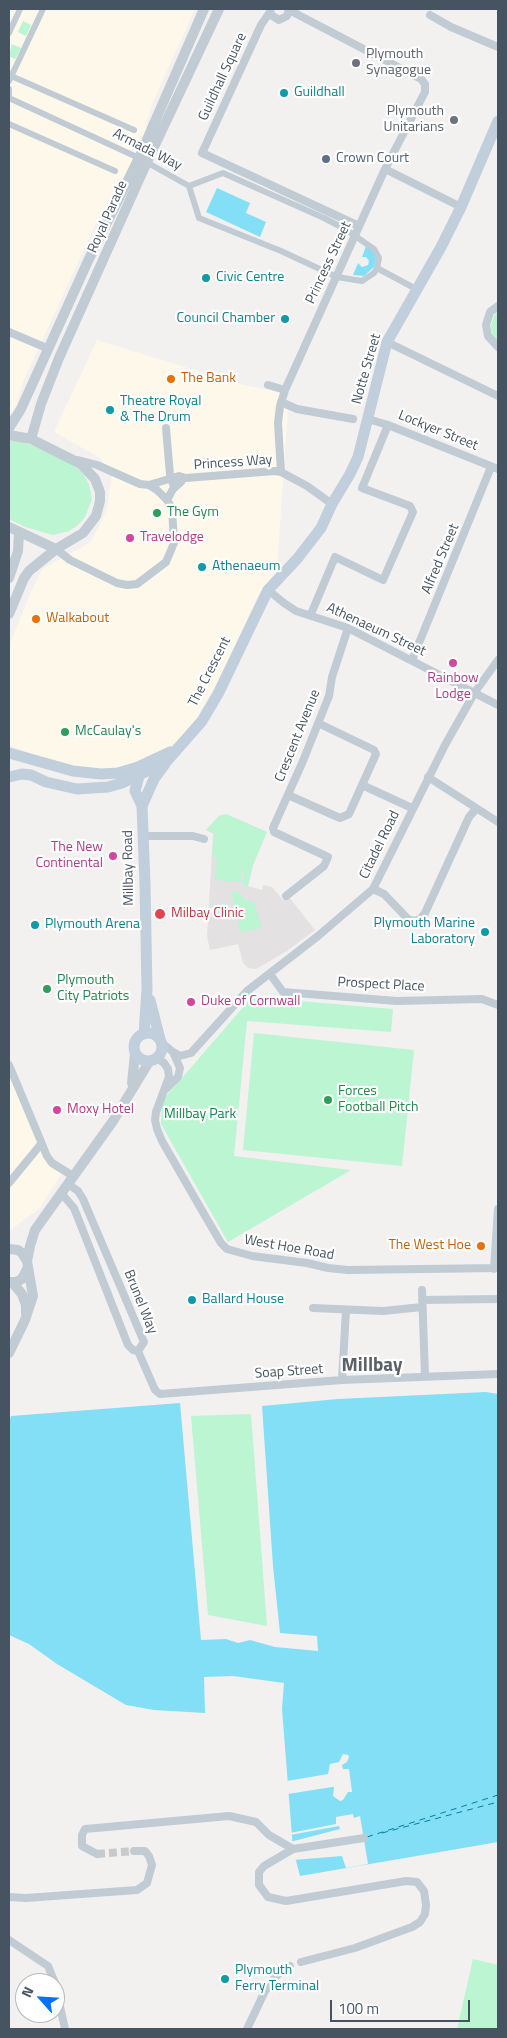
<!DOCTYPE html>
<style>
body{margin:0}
#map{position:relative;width:507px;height:2038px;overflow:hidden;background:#f3f0f0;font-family:"Titillium Web",sans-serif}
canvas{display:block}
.frame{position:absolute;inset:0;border:10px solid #465461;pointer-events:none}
.north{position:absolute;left:15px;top:1973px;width:50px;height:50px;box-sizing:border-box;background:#fff;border:1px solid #b5bbc0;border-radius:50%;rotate:296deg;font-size:14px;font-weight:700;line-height:20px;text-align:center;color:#465461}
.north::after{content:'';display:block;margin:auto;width:18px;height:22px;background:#0471fa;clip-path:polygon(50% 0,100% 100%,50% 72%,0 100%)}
.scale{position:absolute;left:330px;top:2000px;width:140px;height:22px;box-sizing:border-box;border:2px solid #465461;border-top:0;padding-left:6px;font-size:15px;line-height:18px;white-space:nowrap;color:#465461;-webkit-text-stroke:4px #fff;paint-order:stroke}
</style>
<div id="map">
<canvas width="507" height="2038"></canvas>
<div class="frame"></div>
<div class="north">N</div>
<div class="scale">100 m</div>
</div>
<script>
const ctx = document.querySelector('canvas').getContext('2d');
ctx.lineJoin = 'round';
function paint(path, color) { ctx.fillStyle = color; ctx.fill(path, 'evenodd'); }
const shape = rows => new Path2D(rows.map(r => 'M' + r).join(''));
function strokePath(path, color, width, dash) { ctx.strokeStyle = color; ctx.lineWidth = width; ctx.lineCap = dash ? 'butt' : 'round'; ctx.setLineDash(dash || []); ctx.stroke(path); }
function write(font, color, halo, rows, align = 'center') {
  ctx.font = font + ' "Titillium Web",sans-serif'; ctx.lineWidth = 4.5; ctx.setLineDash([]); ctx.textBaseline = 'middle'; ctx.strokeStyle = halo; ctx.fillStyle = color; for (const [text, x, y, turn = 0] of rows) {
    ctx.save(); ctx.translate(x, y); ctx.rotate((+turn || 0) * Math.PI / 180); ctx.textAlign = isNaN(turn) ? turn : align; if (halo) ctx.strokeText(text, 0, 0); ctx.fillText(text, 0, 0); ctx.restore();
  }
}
paint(shape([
 [9,9,195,9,152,104,146,125,146,133,125,179,120,184,98,219,23,382,16,406,9,416],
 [97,340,243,385,281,392,288,409,277,570,258,596,222,673,190,731,154,757,104,773,64,767,9,745,9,646,28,599,42,569,91,542,107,509,112,475,100,458,54,432],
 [9,1066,61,1174,40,1208,9,1231]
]), '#fef8ea');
paint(shape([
 [226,814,267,832,253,865,248,886,262,890,263,885,272,887,283,900,289,897,315,930,287,951,256,969,248,968,243,963,238,944,210,950,207,936,213,834,206,830,219,816]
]), '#e4e1e2');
paint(shape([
 [23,21,31,25,26,36,18,32],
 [12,44,21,48,15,59,9,56],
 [498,312,498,343,493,338,491,326,494,315],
 [9,441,19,441,31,445,72,464,82,472,89,484,92,499,85,517,78,525,69,531,53,535,25,527,9,519],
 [226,814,267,832,253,865,248,886,243,886,244,870,242,869,241,882,215,880,217,857,212,857,214,833,206,830,219,816],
 [237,891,245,899,254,903,262,928,241,932,231,892],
 [252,997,393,1009,391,1032,247,1021,234,1156,351,1170,228,1242,161,1124,162,1101],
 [254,1033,414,1050,402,1166,243,1150],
 [251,1414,267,1626,208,1615,191,1416],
 [473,1959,498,1965,498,2029,457,2029]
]), '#bbf5d1');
paint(shape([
 [217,188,250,203,246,213,266,222,260,237,206,212],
 [366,246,374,252,376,259,374,267,364,276,353,275,358,263,362,267,368,265,369,261,366,257,362,257],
 [486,1392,498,1394,498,1842,300,1876,293,1849,282,1709,284,1683,233,1676,204,1677,205,1713,154,1710,126,1705,57,1664,29,1644,9,1635,9,1422,11,1416,180,1403,201,1640,226,1639,238,1643,250,1640,275,1647,318,1651,317,1636,280,1633,273,1566,262,1406,338,1399]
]), '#83dff6');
paint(shape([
 [343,1754,348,1755,349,1757,347,1762,342,1765,343,1769,349,1769,352,1792,348,1792,343,1800,340,1801,333,1796,334,1787,332,1787,288,1794,287,1781,328,1774,330,1764,339,1762],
 [353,1814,354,1818,360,1816,368,1864,346,1868,342,1856,293,1860,290,1842,340,1829,339,1826,290,1835,290,1833,336,1824,336,1817]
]), '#f3f0f0');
strokePath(shape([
 [382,1833,498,1802],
 [367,1837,498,1795]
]), '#0380a1', 1, [6, 5]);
strokePath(shape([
 [97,1854,134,1851]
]), '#c8c9cc', 8, [8, 4]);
strokePath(shape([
 [9,33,20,9],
 [9,75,134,130],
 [9,81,43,9],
 [9,89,9,96],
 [9,98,139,158,189,186,223,173,324,218,345,229,374,249,379,258,377,268,374,273,362,281,337,277,281,251,199,218,189,186],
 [9,124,115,171],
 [377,268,418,290]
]), '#c0cbd4', 6);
strokePath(shape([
 [270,9,271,15,279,20,287,16,289,9],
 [270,12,261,25,202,153,359,226],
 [430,15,451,27,498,47],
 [385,169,461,207],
 [498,306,490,312,486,325,488,336,498,347],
 [9,332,49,349],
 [387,342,498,396],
 [268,385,285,390],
 [281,402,297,409,353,419],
 [368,419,388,425,498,469],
 [166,428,170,475,173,484,178,484],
 [281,472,278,423,280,406,285,390,385,169,425,92,425,84,421,79,289,10],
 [149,485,179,476,186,478,275,471,281,472,307,486,332,504],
 [167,500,173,489,181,482],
 [56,549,70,560,117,583,127,585,137,584,166,562,174,543,172,508,167,500,157,490,149,485,140,484,97,465,78,460],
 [268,590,284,603,296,611,348,628,498,705],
 [311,614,335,557,383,580,413,512,410,506,362,488,388,425],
 [412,660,491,467],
 [428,777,498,822],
 [362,785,412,808],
 [288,795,340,818,349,814,376,754,374,750,318,723],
 [143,836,193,836,204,839],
 [373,889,384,894,408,919,414,921,420,919,425,913,469,817,476,809],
 [286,896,324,866,328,857,274,832,273,828,303,761,329,696,332,677,348,628],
 [270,974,283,992,397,1001,482,999,498,1005],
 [162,1043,173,1052,180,1068,178,1077,166,1089],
 [173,1052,180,1056,191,1053,247,991,318,936,373,889,445,745,475,692,498,660],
 [155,1060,160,1060,164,1063,168,1069,169,1077,156,1112,155,1120,157,1129,162,1141,204,1214,221,1243,227,1249,252,1256,307,1263,328,1268,348,1270,498,1268],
 [9,1065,47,1156,52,1163,73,1176],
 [9,1183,41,1144],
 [61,1193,74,1208,128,1345,133,1350,138,1351,144,1342,83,1199,78,1191,68,1184],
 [494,1269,498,1209],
 [422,1290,425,1376],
 [422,1300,498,1299],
 [313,1308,383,1311,422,1307],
 [138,1351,155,1390,160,1394,342,1380,498,1374],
 [342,1380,346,1310],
 [97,1854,82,1846,82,1835,85,1829,229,1816,256,1822,269,1835,293,1849],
 [9,1897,26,1898,137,1890,147,1883,152,1865,149,1856,145,1851,134,1851],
 [9,1940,48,1966,55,1983],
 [301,1962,355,1948,412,1927,420,1922,425,1914,426,1905,424,1891,417,1882,406,1881,286,1901,268,1897,259,1885,259,1872,264,1866,293,1849,364,1838],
 [55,1984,65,2029],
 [247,2029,265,1991,277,1975,290,1966]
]), '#c0cbd4', 8);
strokePath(shape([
 [9,428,21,409,88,261,139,158,204,9],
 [9,435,31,439,81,464,95,479,100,492,100,501,96,516,83,533,56,549,29,571,24,578,9,614],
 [31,439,41,404,59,358,147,162,219,9],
 [9,527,56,549],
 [9,578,18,551,19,533],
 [132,1083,135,1053],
 [9,1249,18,1250,22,1253,27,1261,28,1267,22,1279,16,1282,9,1282],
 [27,1261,30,1246,35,1230,113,1121,149,1062],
 [12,1282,22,1294,26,1305,26,1314],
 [9,1353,25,1320,33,1296,28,1267]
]), '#c0cbd4', 10);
strokePath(shape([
 [9,753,73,771,101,774,118,773,138,767,170,752],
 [138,767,139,776,135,791,142,806,145,884,147,989,144,1034],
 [9,777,22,774,31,775,46,782,77,789,108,787,122,783,166,762,202,721,218,694,268,590,297,559,321,528,332,504,350,474,358,457,387,342,441,247,461,207,498,121],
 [142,806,154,779,165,764],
 [150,1000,160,1039],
 '134 1047a14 14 0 1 1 28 0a14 14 0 1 1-28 0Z'
]), '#c1cedb', 11);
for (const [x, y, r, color] of [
 [356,63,5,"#6b7280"],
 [284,93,5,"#0f9aa8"],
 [454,120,5,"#6b7280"],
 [326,159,5,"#5c6f8a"],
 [206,278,5,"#0f9aa8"],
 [285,319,5,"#0f9aa8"],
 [171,379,5,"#e8710a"],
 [110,410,5,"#0f9aa8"],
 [157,513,5,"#2e9e5b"],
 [130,538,5,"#d1479c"],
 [202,567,5,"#0f9aa8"],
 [36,619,5,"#e8710a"],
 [453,663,5,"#d1479c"],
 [65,732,5,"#2e9e5b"],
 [113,856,5,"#d1479c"],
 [160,914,6,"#e0444e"],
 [35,925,5,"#0f9aa8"],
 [485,932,5,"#0f9aa8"],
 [47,989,5,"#2e9e5b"],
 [191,1002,5,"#d1479c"],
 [328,1100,5,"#2e9e5b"],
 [57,1110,5,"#d1479c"],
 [481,1246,5,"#e8710a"],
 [192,1300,5,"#0f9aa8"],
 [225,1979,5,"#0f9aa8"]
]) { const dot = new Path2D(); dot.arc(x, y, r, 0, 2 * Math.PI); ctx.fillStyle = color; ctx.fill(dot); strokePath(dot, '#fff', 2); }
write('14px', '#5b616d', '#fff', [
 ["Plymouth",366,55],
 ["Synagogue",366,71],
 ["Plymouth",444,112,"right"],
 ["Unitarians",444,128,"right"]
], 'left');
write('14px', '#465461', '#fff', [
 ["Guildhall Square",223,77,-65],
 ["Armada Way",147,150,27],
 ["Royal Parade",108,217,-66],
 ["Princess Street",329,263,-65],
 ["Notte Street",367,369,-74],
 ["Lockyer Street",438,431,22],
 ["Princess Way",233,463,-4],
 ["Alfred Street",441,559,-67],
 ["Athenaeum Street",376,630,25],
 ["The Crescent",210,672,-63],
 ["Crescent Avenue",298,736,-68],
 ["Citadel Road",380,845,-64],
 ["Millbay Road",129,868,-91],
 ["Prospect Place",381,985,3],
 ["West Hoe Road",289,1248,10],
 ["Brunel Way",140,1302,68],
 ["Soap Street",289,1372,-4]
]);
write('14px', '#0d838f', '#fff', [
 ["Guildhall",294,93],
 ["Civic Centre",216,278],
 ["Council Chamber",275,319,"right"],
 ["Theatre Royal",120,402],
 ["& The Drum",120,418],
 ["Athenaeum",212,567],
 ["Plymouth Marine",475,924,"right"],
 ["Laboratory",475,940,"right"],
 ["Plymouth Arena",45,925],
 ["Ballard House",202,1300],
 ["Plymouth",235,1971],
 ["Ferry Terminal",235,1987]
], 'left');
write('14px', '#4e5e75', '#fff', [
 ["Crown Court",336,159]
], 'left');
write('14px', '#c56008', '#fff', [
 ["The Bank",181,379],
 ["Walkabout",46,619],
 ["The West Hoe",471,1246,"right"]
], 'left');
write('14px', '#27864d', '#fff', [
 ["The Gym",167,513],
 ["McCaulay's",75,732],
 ["Plymouth",57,981],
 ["City Patriots",57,997],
 ["Forces",338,1092],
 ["Football Pitch",338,1108]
], 'left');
write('14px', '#b23c85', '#fff', [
 ["Travelodge",140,538],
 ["Rainbow",453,679,"center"],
 ["Lodge",453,695,"center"],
 ["The New",103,848,"right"],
 ["Continental",103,864,"right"],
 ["Duke of Cornwall",201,1002],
 ["Moxy Hotel",67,1110]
], 'left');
write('14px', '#be3a42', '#fff', [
 ["Milbay Clinic",171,914]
], 'left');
write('14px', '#0c8649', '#fff', [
 ["Millbay Park",200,1115]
]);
write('bold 19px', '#5c6167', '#fff', [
 ["Millbay",372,1366]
]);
</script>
